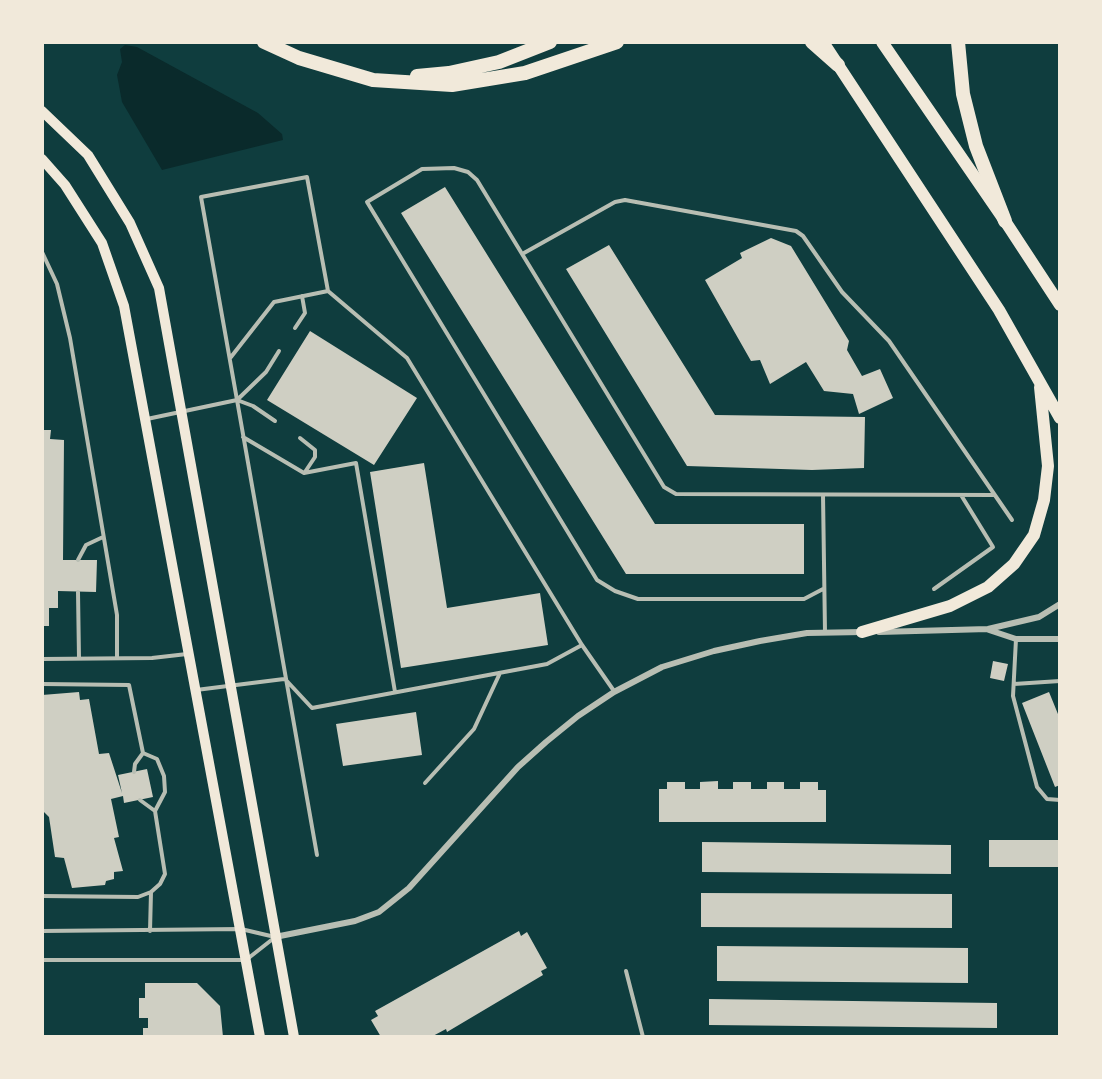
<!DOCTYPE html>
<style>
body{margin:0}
#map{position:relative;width:1102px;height:1079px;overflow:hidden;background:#0f3d3e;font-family:"Fira Sans Condensed",sans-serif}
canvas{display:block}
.frame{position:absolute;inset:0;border:44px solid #f1e9da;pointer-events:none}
</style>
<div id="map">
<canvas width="1102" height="1079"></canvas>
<div class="frame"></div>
</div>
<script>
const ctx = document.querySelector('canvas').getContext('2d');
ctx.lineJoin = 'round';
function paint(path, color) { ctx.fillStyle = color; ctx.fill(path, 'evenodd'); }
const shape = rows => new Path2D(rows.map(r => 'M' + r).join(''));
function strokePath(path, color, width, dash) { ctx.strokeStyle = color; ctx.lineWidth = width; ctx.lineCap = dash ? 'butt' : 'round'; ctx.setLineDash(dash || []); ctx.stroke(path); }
paint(shape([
 [125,45,137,47,258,113,282,134,283,140,162,170,122,102,117,75,122,62,120,49]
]), '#0a2a2b');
paint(shape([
 [445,187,655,524,804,524,804,574,626,574,401,213],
 [771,238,791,246,849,341,847,350,862,376,880,369,893,398,859,414,853,394,824,391,806,362,770,384,760,360,751,361,705,280,742,258,740,253],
 [609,245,715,415,865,417,864,468,812,470,687,466,566,269],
 [310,331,417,398,374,465,267,400],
 [42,430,51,430,50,439,64,440,63,560,97,560,96,592,58,591,58,608,49,608,49,626,42,626],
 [424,463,447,608,540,593,548,645,401,668,370,472],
 [993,661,1008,664,1004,681,990,678],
 [79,692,80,700,89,699,99,754,109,753,122,793,118,775,147,769,153,797,124,803,123,796,111,799,119,837,114,838,123,871,114,872,114,879,106,881,105,885,72,888,64,858,55,857,49,817,42,810,42,695],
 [1049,692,1060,719,1060,785,1055,787,1022,703],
 [416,712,422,755,343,766,336,724],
 [718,781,718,789,733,789,733,782,751,782,751,789,767,789,767,782,784,782,784,789,800,789,800,782,818,782,818,790,826,790,826,822,659,822,659,789,667,789,667,782,685,782,685,789,700,789,700,782],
 [989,840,1060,840,1060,867,989,867],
 [702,842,951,845,951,874,702,872],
 [701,893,952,894,952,928,701,927],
 [519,931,521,936,527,932,547,968,541,971,543,975,447,1032,446,1029,431,1037,381,1037,371,1020,378,1016,375,1011],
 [717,946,968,948,968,983,717,981],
 [145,983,197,983,220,1006,223,1037,143,1037,143,1028,148,1028,148,1018,139,1018,139,998,145,998],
 [709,999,997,1003,997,1028,709,1025]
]), '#cfcfc3');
strokePath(shape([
 [42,252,57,284,70,338,117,615,117,658],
 [524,253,615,202,625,200,796,231,803,236,842,292,889,341,1012,520],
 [295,328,305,313,302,296],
 [231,357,274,302,328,291],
 [237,400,317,855],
 [237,400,266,372,279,351],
 [237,400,253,406,275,421],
 [147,419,237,400,201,197,307,177,328,291,407,358,582,645,614,691],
 [243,437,304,473,356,463,395,692],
 [300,438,315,450,315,457,305,472],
 [823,495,825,632],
 [78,560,86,545,103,537],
 [823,589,804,599,638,599,615,591,597,580,367,202,422,169,454,168,468,172,477,180,664,487,676,494,993,495],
 [934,589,993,547,961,495],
 [78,592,79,658],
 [1016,639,1013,696,1037,787,1047,799,1060,800],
 [42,659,152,658,187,654],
 [285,679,312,708,547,664,582,645],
 [42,684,129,685,143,753],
 [1014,684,1060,681],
 [196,690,284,679],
 [134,772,135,764,143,753],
 [425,783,474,729,500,673],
 [140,800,155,811],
 [42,896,138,897,151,892,160,884,165,874,155,811,165,792,164,776,157,759,143,753],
 [42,931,241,929,275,937],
 [150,931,151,892],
 [42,960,246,960,274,938],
 [626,971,643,1037]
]), '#b8beb3', 4);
strokePath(shape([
 [989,630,1016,639,1060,639],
 [879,632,988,629,1039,617,1060,604],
 [275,937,355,921,379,912,409,888,518,767,546,742,578,716,614,692,662,667,714,651,760,641,807,633,863,632]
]), '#b8beb3', 6);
strokePath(shape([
 [42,111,88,155,130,223,159,288,294,1037],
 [42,159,65,185,102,243,124,306,260,1037]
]), '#f1e9da', 10);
strokePath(shape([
 [823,42,999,310,1060,418],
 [882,42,1005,221,1060,305],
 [862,632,950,606,988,587,1014,564,1034,535,1044,500,1048,466,1040,387]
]), '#f1e9da', 12);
strokePath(shape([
 [264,42,299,58,373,80,452,85,525,73,617,42],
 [812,42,838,65],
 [958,42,963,94,976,146,1005,221],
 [417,76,449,73,499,62,550,42]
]), '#f1e9da', 14);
</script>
